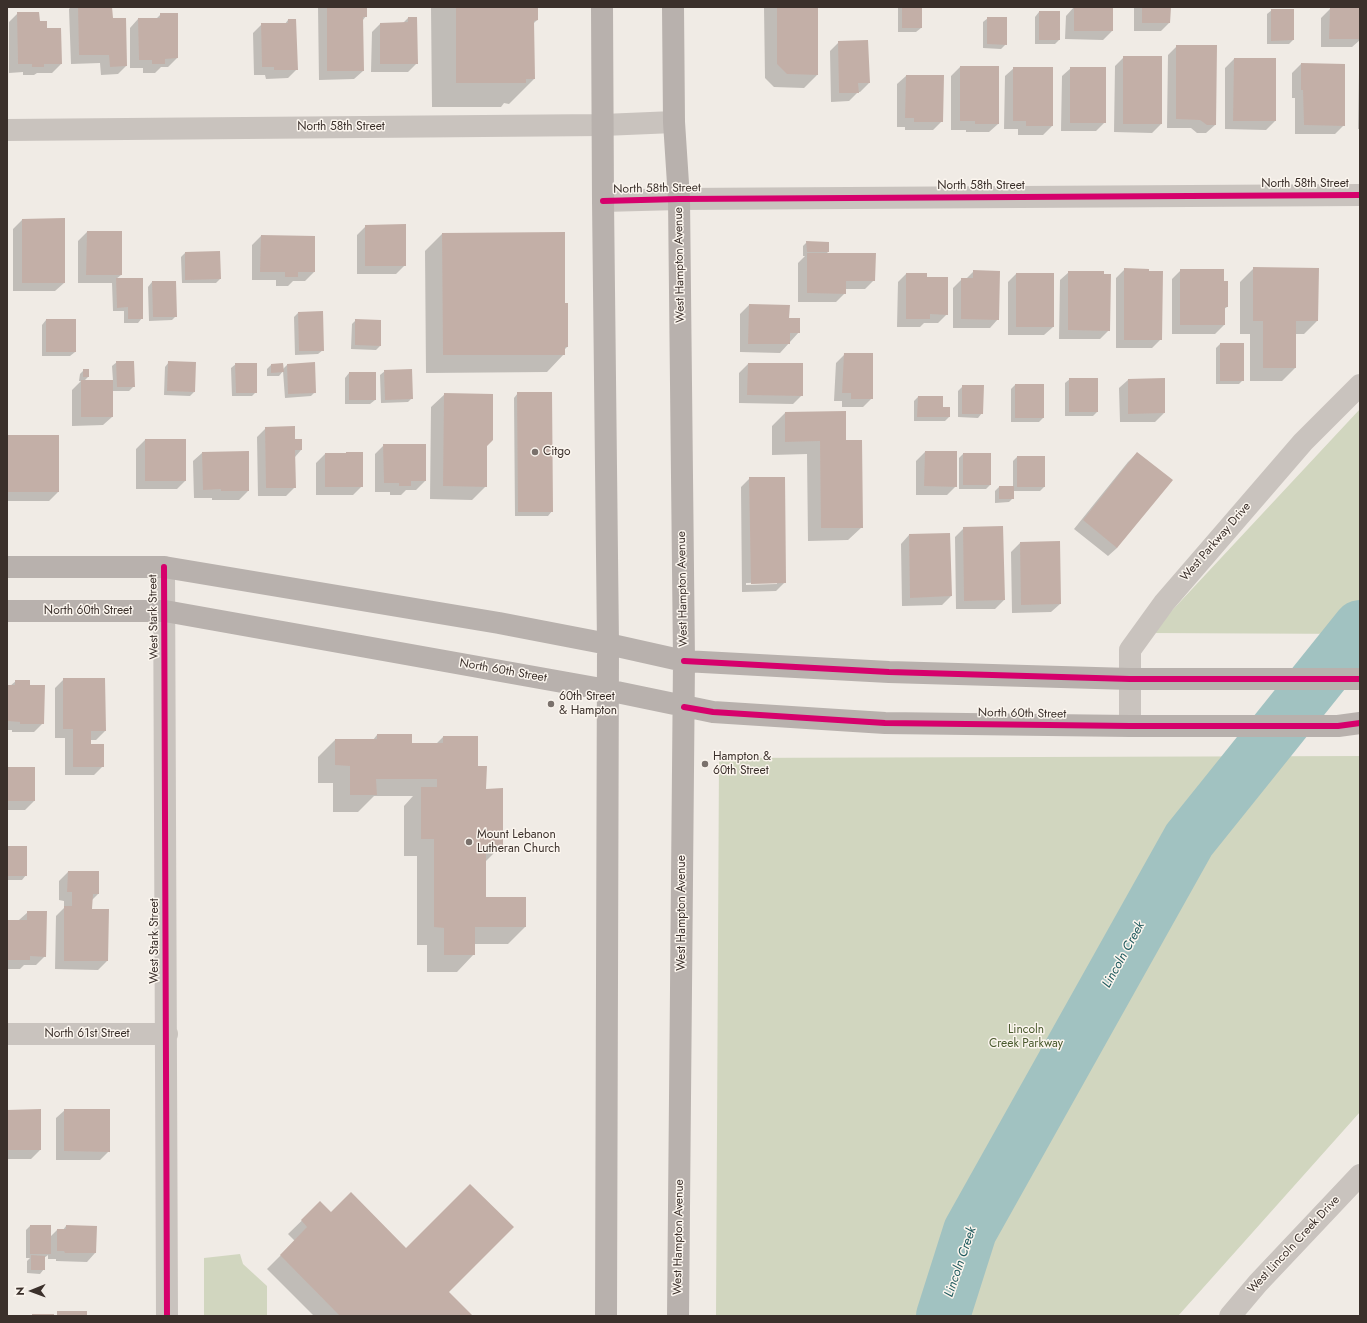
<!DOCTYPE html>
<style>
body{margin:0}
#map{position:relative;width:1367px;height:1323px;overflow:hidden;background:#f0ebe5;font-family:Jost,sans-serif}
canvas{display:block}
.frame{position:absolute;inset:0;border:8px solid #3b302b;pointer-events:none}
.north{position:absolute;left:12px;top:1271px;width:40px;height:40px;-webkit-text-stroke:3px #fbf5ee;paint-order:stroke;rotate:269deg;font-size:11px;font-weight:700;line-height:16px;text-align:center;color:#3b302b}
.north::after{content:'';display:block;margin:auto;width:14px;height:18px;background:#3b302b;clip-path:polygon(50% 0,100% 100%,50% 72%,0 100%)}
</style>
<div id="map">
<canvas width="1367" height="1323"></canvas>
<div class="frame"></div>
<div class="north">N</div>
</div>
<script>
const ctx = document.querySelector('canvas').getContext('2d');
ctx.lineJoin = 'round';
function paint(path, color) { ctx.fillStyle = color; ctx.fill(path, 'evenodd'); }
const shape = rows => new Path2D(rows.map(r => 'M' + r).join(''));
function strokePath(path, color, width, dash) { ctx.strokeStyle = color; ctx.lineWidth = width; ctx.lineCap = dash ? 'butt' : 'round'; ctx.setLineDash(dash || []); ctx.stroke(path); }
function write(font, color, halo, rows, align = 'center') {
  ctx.font = font + ' Jost,sans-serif'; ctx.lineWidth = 3; ctx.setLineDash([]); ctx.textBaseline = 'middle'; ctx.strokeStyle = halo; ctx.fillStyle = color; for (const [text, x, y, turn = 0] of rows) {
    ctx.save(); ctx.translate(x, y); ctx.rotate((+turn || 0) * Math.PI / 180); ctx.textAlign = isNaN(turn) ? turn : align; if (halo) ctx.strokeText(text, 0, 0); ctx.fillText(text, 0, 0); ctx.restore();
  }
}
paint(shape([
 [1360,409,1360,634,1151,633],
 [1360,756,1360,1112,1178,1316,716,1316,719,758],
 [240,1254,243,1264,267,1286,267,1316,204,1316,204,1258]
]), '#d1d6bf');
paint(shape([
 [71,7,111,7,112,19,126,66,118,74,101,75,100,63,71,64,69,9],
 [318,7,366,7,366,16,363,20,363,71,354,79,319,80],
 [431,7,537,7,537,20,533,24,534,79,509,104,504,103,501,107,432,107],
 [764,7,817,7,817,75,804,88,774,87,765,78],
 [898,7,921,7,921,28,916,32,898,32],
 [1074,7,1112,7,1112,31,1103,40,1065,39,1066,16],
 [1134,7,1170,7,1169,23,1161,31,1134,31],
 [1193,7,1221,7,1220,8],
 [1330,9,1360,9,1360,40,1352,47,1321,47,1321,18],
 [1272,10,1293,10,1293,40,1289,44,1267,44,1267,14],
 [1039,12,1059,40,1055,44,1035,44,1035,17],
 [18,13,39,22,46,29,61,64,52,73,37,73,34,75,23,75,23,72,9,73,9,22],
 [161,14,177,14,177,58,168,67,161,67,155,73,143,73,143,68,130,68,130,28,138,19,156,19],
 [408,18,417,63,408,72,371,72,372,32,380,24,403,23],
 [988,18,1006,44,1001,49,983,48,983,22],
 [288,20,297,69,288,78,266,79,265,75,254,75,253,33,262,24,285,24],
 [839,42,869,83,860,92,858,92,849,101,831,102,830,51],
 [1177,46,1215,125,1206,133,1197,133,1191,128,1167,128,1168,55],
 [1124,57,1161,124,1152,133,1114,132,1115,66],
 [1234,59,1275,121,1266,130,1225,129,1225,68],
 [1301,64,1344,65,1344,125,1335,134,1295,134,1295,98,1292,98,1292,73],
 [960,67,998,124,989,132,966,132,966,130,951,130,951,76],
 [1014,68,1052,126,1043,135,1018,135,1018,129,1004,129,1005,76],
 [1071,68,1105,122,1096,131,1061,131,1062,76],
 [1360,71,1360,129,1358,129,1359,72],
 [906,76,943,76,942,121,933,130,905,130,905,127,897,127,897,84],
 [22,220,64,283,55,291,13,291,13,229],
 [366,226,405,265,396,274,357,274,357,235],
 [87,232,121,232,121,275,116,279,142,279,142,318,138,323,124,323,124,311,113,311,112,283,78,283,78,241],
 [442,234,564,304,567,347,564,350,564,354,547,372,426,373,425,251],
 [261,236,314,272,305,281,293,281,288,286,276,286,276,280,252,280,252,245],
 [807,242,828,242,828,252,826,254,874,280,865,289,845,289,845,293,836,302,798,302,798,263,805,256,803,256,803,246],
 [185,253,220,279,216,283,182,283,181,257],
 [1254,268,1317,321,1304,334,1295,334,1295,368,1282,381,1250,381,1250,334,1240,334,1240,282],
 [1125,269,1161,339,1152,348,1116,348,1116,278],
 [1181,270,1223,282,1227,307,1224,309,1224,325,1215,334,1172,334,1172,279],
 [974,271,998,319,990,328,953,328,953,288,962,279,966,279],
 [1069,272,1109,330,1100,339,1059,339,1060,280],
 [906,274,927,278,947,314,938,323,924,323,920,327,897,327,898,282],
 [1016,274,1053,327,1044,335,1008,335,1008,282],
 [152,282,175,282,176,316,172,320,149,321,148,287],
 [749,305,788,319,799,332,780,353,740,352,740,314],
 [298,313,323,350,318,354,295,355,294,317],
 [46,320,75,352,70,356,42,356,42,325],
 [356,320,380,346,376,350,351,349,352,324],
 [1220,344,1243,380,1239,384,1216,384,1216,348],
 [845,354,872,398,863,407,842,407,842,401,834,401,836,363],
 [117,362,134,386,129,391,112,391,112,417,103,425,72,426,72,390,81,381,79,381,80,374,84,370,88,377,84,381,113,381,112,366],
 [169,362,194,392,190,396,164,395,165,367],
 [236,364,256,392,252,396,232,396,231,368],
 [282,364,283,369,287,365,315,392,311,396,285,398,283,371,279,376,267,376,267,369,271,365],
 [748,364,802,395,793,404,739,403,739,373],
 [385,371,412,398,408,402,381,403,380,375],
 [349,373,375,400,370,404,345,404,345,378],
 [1070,379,1097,412,1093,416,1065,416,1065,383],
 [1128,380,1164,413,1155,422,1120,422,1119,388],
 [1015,385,1043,418,1039,422,1011,422,1011,389],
 [963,386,982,413,978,418,958,417,958,391],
 [518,393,552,511,548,516,515,516,514,398],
 [445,394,486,445,486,486,472,500,430,499,431,407],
 [918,397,942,408,949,417,945,421,914,421,914,401],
 [845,412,845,441,862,527,848,540,808,541,807,454,772,455,772,426,785,413],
 [266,428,294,440,301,450,295,457,295,487,286,496,258,496,257,437],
 [7,436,58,492,49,501,7,501],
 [145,440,185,481,177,489,136,489,136,449],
 [384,445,425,481,416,490,406,490,401,495,390,495,390,492,375,492,375,454],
 [925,452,956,452,956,486,947,495,916,495,916,461],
 [202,453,248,491,239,500,212,500,212,498,194,498,193,461],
 [346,453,362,486,353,495,316,495,316,463,325,454,345,454],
 [1137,453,1117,548,1108,556,1074,529,1128,462],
 [963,454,990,485,986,489,959,489,959,458],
 [1017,457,1044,487,1040,491,1013,491,1013,498,1009,502,995,503,995,491,999,487,1013,487,1013,461],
 [750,478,785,582,776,591,742,592,741,487],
 [777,582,777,584,746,585,746,583],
 [964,528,1004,600,995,609,956,609,955,537],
 [909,535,951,596,942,605,902,606,901,544],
 [1020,543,1060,604,1051,612,1012,613,1011,552],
 [64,679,105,731,96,740,90,740,90,745,103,766,94,775,65,775,65,738,55,738,55,688],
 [16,681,43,723,34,732,12,732,12,730,7,730,7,686,10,686],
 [377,735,410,744,436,744,443,737,477,766,485,790,502,845,485,862,485,898,525,927,508,944,474,944,474,954,457,972,427,972,427,945,417,945,417,856,404,856,404,806,413,796,374,796,358,812,333,812,333,783,318,783,318,757,335,740,373,740],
 [7,768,34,801,25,810,7,810],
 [7,847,26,875,22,880,7,880],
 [68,872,98,894,92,900,91,910,107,961,98,970,55,969,56,916,64,908,64,901,59,900,59,881],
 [28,912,45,956,36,965,24,965,20,969,7,969,7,921,19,920],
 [65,1110,109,1151,100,1160,56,1160,56,1118],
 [7,1111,40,1150,31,1159,7,1159],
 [320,1203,331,1213,448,1292,471,1316,314,1316,267,1269,295,1241,288,1234],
 [30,1226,50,1237,57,1230,63,1230,66,1226,95,1253,87,1262,56,1261,56,1259,48,1259,48,1255,44,1258,44,1269,40,1274,27,1273,27,1261,30,1258,26,1258,26,1230]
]), '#0003');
strokePath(shape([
 [943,1316,970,1231,1189,840,1360,627]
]), '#a1c2c1', 54);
paint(shape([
 [78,7,112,7,113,18,126,18,127,66,110,67,109,55,79,55],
 [327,7,367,7,367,17,363,17,364,71,327,71],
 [456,7,538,7,538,20,534,21,535,79,526,79,526,83,456,83],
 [777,7,818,7,818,75,787,74,777,64],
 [902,7,922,7,922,28,902,28],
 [1074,7,1113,7,1113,31,1074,31],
 [1142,7,1171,7,1170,23,1142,23],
 [1330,8,1360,8,1360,39,1329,39],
 [1271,9,1294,9,1294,40,1271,41],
 [1039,11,1060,11,1060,40,1039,40],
 [17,12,39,12,40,21,47,21,47,28,61,28,62,64,44,64,44,67,32,67,32,64,18,64],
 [160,13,178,13,178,58,165,59,165,64,152,64,152,60,139,60,138,18,160,18],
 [408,17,417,17,418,64,380,64,380,23,408,22],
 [987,17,1007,17,1007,45,987,44],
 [288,19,296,19,298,70,274,70,274,67,262,67,261,23,288,23],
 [868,40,870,83,858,83,859,93,839,93,838,41],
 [1176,45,1217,45,1216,125,1207,125,1200,120,1176,119],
 [1123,56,1162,56,1162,124,1123,124],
 [1234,58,1276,58,1276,121,1233,121],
 [1301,63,1345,64,1345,126,1304,125,1303,90,1301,90],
 [960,66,999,66,999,124,975,124,975,121,960,121],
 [1013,67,1053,67,1053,126,1026,126,1026,121,1013,121],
 [1070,67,1106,67,1106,123,1070,123],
 [906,75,944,75,943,122,914,122,914,118,905,118],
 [65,218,65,283,22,283,22,219],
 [406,224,406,266,365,266,365,225],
 [87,231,122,231,122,275,86,275],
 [565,232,565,303,568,303,568,347,565,347,565,355,443,355,442,233],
 [261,235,315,236,315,272,298,272,298,277,285,277,285,272,260,272],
 [806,241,829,242,829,252,807,252],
 [220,251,221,279,185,280,185,252],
 [807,253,876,253,875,281,846,281,846,294,807,293],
 [1253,267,1319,268,1318,321,1296,321,1296,368,1263,368,1263,321,1253,321],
 [1124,268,1149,269,1149,271,1163,271,1162,340,1124,340],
 [1180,269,1224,269,1224,281,1228,281,1228,307,1225,307,1225,325,1180,325],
 [973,270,1000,271,999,320,961,319,961,278,973,278],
 [1068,271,1104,271,1104,274,1111,274,1110,331,1068,330],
 [906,273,927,273,927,277,948,277,948,315,930,314,930,319,906,319],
 [1016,273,1054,273,1054,327,1016,327],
 [116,278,143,278,143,319,128,319,128,307,117,308],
 [152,281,176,281,177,317,153,317],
 [749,304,790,305,789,318,800,318,800,333,790,333,790,344,748,344],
 [323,311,324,351,299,351,298,312],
 [46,319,76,319,76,352,46,352],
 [355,319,381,320,381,346,355,345],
 [1220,343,1244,343,1244,381,1220,381],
 [844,353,873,353,873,399,851,399,851,393,842,393],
 [116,361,134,361,135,387,117,387],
 [168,361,196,362,195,392,167,391],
 [315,362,316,393,288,394,287,364],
 [235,363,257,363,257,393,236,393],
 [283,363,284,372,271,373,271,364],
 [748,363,803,363,803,396,747,395],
 [83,369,89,369,89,377,83,377],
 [412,369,413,399,385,400,384,370],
 [349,372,376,372,376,400,349,400],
 [1069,378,1098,378,1098,412,1069,412],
 [1165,378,1165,413,1128,414,1128,379],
 [81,380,113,380,113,417,81,417],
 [1015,384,1044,384,1044,418,1015,418],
 [962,385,984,385,983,414,962,414],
 [517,392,552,392,553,512,518,512],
 [444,393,493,394,493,440,487,446,487,487,443,486],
 [918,396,943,396,943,407,950,407,950,417,917,417],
 [846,411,846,440,862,440,863,528,821,528,820,441,785,442,785,412],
 [295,426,295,439,302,439,302,450,295,450,296,488,266,488,265,427],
 [7,435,59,435,59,492,7,492],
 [145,439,186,439,186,481,145,481],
 [383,444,426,444,426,481,411,481,411,486,399,486,399,483,384,483],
 [249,451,249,491,221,491,221,489,203,490,202,452],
 [925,451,957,451,957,487,924,486],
 [346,452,363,452,363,487,325,487,325,453,346,453],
 [1137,452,1173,480,1117,548,1083,520],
 [963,453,991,453,991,485,963,485],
 [1017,456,1045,456,1045,487,1017,487],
 [749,477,785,477,786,583,751,584],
 [999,486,1014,486,1014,499,999,499],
 [1003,526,1005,600,964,601,963,527],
 [950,533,952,596,910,598,909,534],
 [1060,541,1061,604,1021,605,1020,542],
 [63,678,105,678,106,731,91,731,91,744,104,744,104,767,73,767,73,729,63,729],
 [15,680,30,680,30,685,45,685,44,724,20,724,20,722,7,721,7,685,15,685],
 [377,734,412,734,412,743,443,743,443,736,478,736,478,766,487,766,486,789,503,788,503,846,486,846,486,897,526,897,526,927,475,927,475,955,444,955,444,928,434,927,434,839,421,839,421,787,437,787,437,779,376,779,377,795,350,795,350,766,335,765,335,739,377,739],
 [7,767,35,767,35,801,7,801],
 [7,846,27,846,27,876,7,876],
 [68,871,99,871,99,894,93,894,92,909,109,909,108,961,64,961,64,906,72,906,72,892,67,892],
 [27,911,47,911,46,957,30,956,30,960,7,960,7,920,27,920],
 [41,1109,41,1150,7,1150,7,1110],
 [64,1109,110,1109,110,1152,64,1151],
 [470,1184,514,1227,449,1292,473,1316,340,1316,280,1255,307,1227,301,1220,320,1201,331,1212,351,1192,406,1248],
 [30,1225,51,1225,51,1254,30,1254],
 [66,1225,97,1226,96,1253,65,1253,64,1251,57,1251,57,1229,66,1229],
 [31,1255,45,1256,45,1270,31,1270],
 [57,1311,87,1311,87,1316,57,1316],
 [32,1314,54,1314,54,1316,32,1316]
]), '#c3afa7');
strokePath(shape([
 [7,130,603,125,674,122],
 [603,201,679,199,1360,195],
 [164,567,167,1316],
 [1130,726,1130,650,1164,603,1303,442,1360,385],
 [7,1034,167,1034],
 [1230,1316,1258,1283,1360,1175]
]), '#c9c3be', 22);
strokePath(shape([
 [602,7,603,201,608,644,606,1316],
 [673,7,674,122,679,199,684,661,678,1316],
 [7,567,164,567,499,623,608,644,684,661,889,672,1130,679,1360,679],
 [7,611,165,611,607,690,713,712,885,723,1130,726,1338,726,1360,723]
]), '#b8b1ad', 22);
strokePath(shape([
 [603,201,679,199,1360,195],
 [164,567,167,1316],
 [684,661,889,672,1130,679,1360,679],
 [684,707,713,712,885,723,1130,726,1338,726,1360,723]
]), '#d6006c', 6);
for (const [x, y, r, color] of [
 [535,452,4,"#7a716c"],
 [551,704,4,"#7a716c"],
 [705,764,4,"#7a716c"],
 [469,842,4,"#7a716c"]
]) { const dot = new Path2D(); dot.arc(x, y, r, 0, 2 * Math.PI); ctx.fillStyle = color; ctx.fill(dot); strokePath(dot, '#fbf5ee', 1.5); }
write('12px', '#3b302b', '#fbf5ee', [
 ["North 58th Street",341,127],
 ["North 58th Street",1305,184],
 ["North 58th Street",981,186],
 ["North 58th Street",657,189,-1],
 ["West Hampton Avenue",680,265,-91],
 ["West Parkway Drive",1216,542,-49],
 ["West Hampton Avenue",683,589,-91],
 ["North 60th Street",88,611],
 ["West Stark Street",154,617,-91],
 ["North 60th Street",503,671,10],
 ["North 60th Street",1022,714,1],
 ["West Hampton Avenue",682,913,-90],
 ["West Stark Street",155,941,-90],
 ["North 61st Street",87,1034],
 ["West Hampton Avenue",679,1237,-89],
 ["West Lincoln Creek Drive",1294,1245,-47]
]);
write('12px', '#3b302b', '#fbf5ee', [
 ["Citgo",543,452],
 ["60th Street",559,697],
 ["& Hampton",559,711],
 ["Hampton &",713,757],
 ["60th Street",713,771],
 ["Mount Lebanon",477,835],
 ["Lutheran Church",477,849]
], 'left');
write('12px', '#4a5a2e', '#fbf5ee', [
 ["Lincoln",1026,1030],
 ["Creek Parkway",1026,1044]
]);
write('italic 13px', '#1f5a5e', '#fbf5ee', [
 ["Lincoln Creek",1124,955,-61],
 ["Lincoln Creek",961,1262,-71]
]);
</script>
